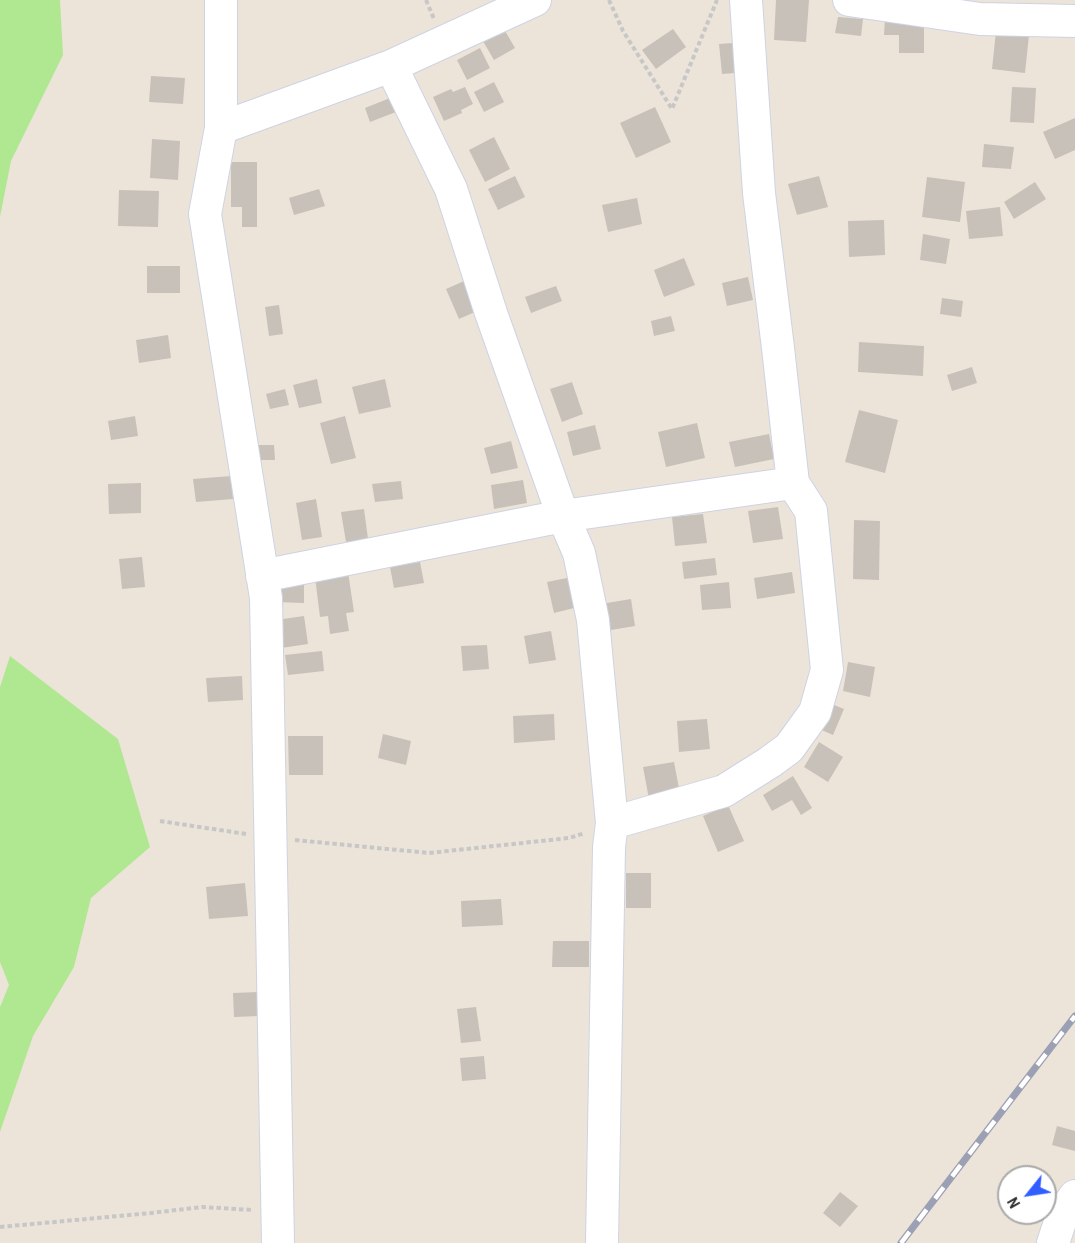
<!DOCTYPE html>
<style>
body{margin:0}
#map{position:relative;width:1075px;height:1243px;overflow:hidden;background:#ece4d9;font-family:"Archivo Narrow",sans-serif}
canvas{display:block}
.north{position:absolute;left:997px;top:1165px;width:60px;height:60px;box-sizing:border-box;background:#fff;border:2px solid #a9a9a9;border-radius:50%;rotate:240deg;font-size:16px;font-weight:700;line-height:24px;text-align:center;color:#292929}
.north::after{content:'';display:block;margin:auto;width:21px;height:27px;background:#335eff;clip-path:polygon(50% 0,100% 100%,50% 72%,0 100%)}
</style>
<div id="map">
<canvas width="1075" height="1243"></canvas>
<div class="north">N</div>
</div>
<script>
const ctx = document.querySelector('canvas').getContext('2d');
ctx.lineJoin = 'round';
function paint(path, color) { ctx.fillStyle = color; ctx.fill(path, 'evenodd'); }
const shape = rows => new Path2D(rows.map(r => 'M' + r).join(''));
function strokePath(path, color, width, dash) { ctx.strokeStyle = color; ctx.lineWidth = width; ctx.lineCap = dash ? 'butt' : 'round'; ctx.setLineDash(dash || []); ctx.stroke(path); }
paint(shape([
 [0,0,60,0,63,55,11,161,0,217],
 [10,656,118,739,150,847,91,898,74,967,33,1036,0,1132,0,1007,9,985,0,962,0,687]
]), '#b0e891');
paint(shape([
 [776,0,809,0,806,42,774,40],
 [838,17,863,19,861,36,835,33],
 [885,17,924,18,924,53,899,53,899,35,884,35],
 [501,24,515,48,494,60,480,36],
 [673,29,686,47,656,69,642,50],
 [996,31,1029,35,1025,73,992,69],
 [733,43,735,73,722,74,719,44],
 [480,48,490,68,467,80,457,60],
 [151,76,185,78,183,104,149,102],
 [494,82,504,102,484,112,474,92],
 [465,87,473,104,461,110,462,113,444,121,433,97,451,89,453,92],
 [1012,87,1036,88,1034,123,1010,122],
 [390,98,396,112,370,122,365,108],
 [655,107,671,142,636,158,620,123],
 [1075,118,1075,150,1055,159,1043,132],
 [494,137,510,169,485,182,469,150],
 [152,139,180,141,178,180,150,178],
 [984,144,1014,147,1011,169,982,167],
 [231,162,257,162,257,227,242,227,242,207,231,207],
 [515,176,525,197,498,210,488,189],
 [819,176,828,207,797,215,788,184],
 [927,177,965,182,960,222,922,217],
 [1035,182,1046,199,1014,219,1004,202],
 [319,189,325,206,294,215,289,198],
 [119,190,159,191,158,227,118,226],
 [637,198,642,224,608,232,602,205],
 [1000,207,1003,236,969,239,966,211],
 [884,220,885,255,849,257,848,221],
 [923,234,950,239,946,264,920,260],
 [684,258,695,285,664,297,654,270],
 [147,266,180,266,180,293,147,293],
 [748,277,753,300,727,306,722,283],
 [471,278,484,308,459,319,446,289],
 [556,286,562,301,531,313,525,297],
 [942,298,963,301,961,317,940,314],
 [279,305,283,334,269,336,265,307],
 [671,316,675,331,654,336,651,321],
 [168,335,171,358,139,363,136,340],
 [859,342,924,346,923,376,858,372],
 [972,367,977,383,952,391,947,375],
 [317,379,322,403,299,408,293,385],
 [385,379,391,407,359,414,352,387],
 [572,382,583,414,562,422,550,389],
 [285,389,289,405,270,409,266,394],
 [859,410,898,420,885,473,845,462],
 [135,416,138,436,111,440,108,421],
 [345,416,356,458,331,464,320,423],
 [697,423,705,458,666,467,658,432],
 [595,425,601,449,573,456,567,432],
 [769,434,774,459,735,467,729,442],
 [511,441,518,468,491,474,484,448],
 [254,445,274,445,275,460,254,460],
 [231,476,233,499,196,502,193,479],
 [523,480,527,503,494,509,491,485],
 [401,481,403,499,375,502,372,484],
 [141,483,141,513,109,514,108,484],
 [316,499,322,537,302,540,296,503],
 [778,507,783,539,753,543,748,511],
 [364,509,368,539,346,542,341,512],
 [703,514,707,543,675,546,672,517],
 [854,520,880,521,879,580,853,579],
 [142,557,145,587,122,589,119,559],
 [715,558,717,575,684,579,682,562],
 [420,562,424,583,394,588,390,567],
 [348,572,354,612,346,613,349,631,330,634,328,616,320,617,315,577],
 [792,572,795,593,757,599,754,578],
 [572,577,578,607,554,613,547,582],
 [275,578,304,578,304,603,275,602],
 [729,582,731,608,702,610,700,585],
 [631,599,635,626,605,631,601,604],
 [304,616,308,644,281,648,276,620],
 [551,631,556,660,529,664,524,636],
 [487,645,489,669,463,671,461,646],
 [322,651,324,671,288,675,285,655],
 [848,662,875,667,870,697,843,691],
 [242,676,243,700,208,702,206,678],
 [829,703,844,709,833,735,817,728],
 [554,714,555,740,514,743,513,716],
 [707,719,710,749,679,752,677,721],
 [383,734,411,741,406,765,378,758],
 [288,736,323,736,323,775,289,775],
 [819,742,843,757,828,782,804,767],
 [674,762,680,794,649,799,643,767],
 [793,776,812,808,801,815,792,800,772,811,763,795],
 [728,805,744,841,718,852,703,816],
 [626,873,651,873,651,908,626,908],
 [245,883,248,916,209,919,206,887],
 [501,899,503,925,462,927,461,901],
 [553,941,589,941,589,967,552,967],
 [258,992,259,1016,234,1017,233,993],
 [476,1007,481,1041,461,1043,457,1009],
 [484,1056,486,1079,462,1081,460,1058],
 [1057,1126,1075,1131,1075,1151,1052,1145],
 [840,1192,858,1206,840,1227,823,1213]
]), '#c7c1b9');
const minor = shape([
 [221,0,221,128,205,214,266,598,278,1243],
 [849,0,980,19,1075,21],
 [391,66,535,0],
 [221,128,391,66,451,189,491,313,563,516,579,553,593,620,612,823,609,847,602,1243],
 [262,576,563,516,793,483],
 [612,823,724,791,770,762,789,748,815,712,827,670,811,511,793,483,778,348,759,193,746,0],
 [1053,1243,1063,1213,1075,1196]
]);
strokePath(minor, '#ced3e3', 34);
strokePath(shape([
 [426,0,434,19],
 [609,0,623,31,672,109,717,0],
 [160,821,246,834],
 [295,840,429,853,569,838,585,833],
 [0,1227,151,1213,202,1207,253,1210]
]), '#c7c7c7', 4, [4.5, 3]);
strokePath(minor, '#fff', 32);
const rail = shape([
 [901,1243,1075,1016]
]);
strokePath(rail, '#9ca0b5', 7);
strokePath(rail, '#fff', 4.5, [14]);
</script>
